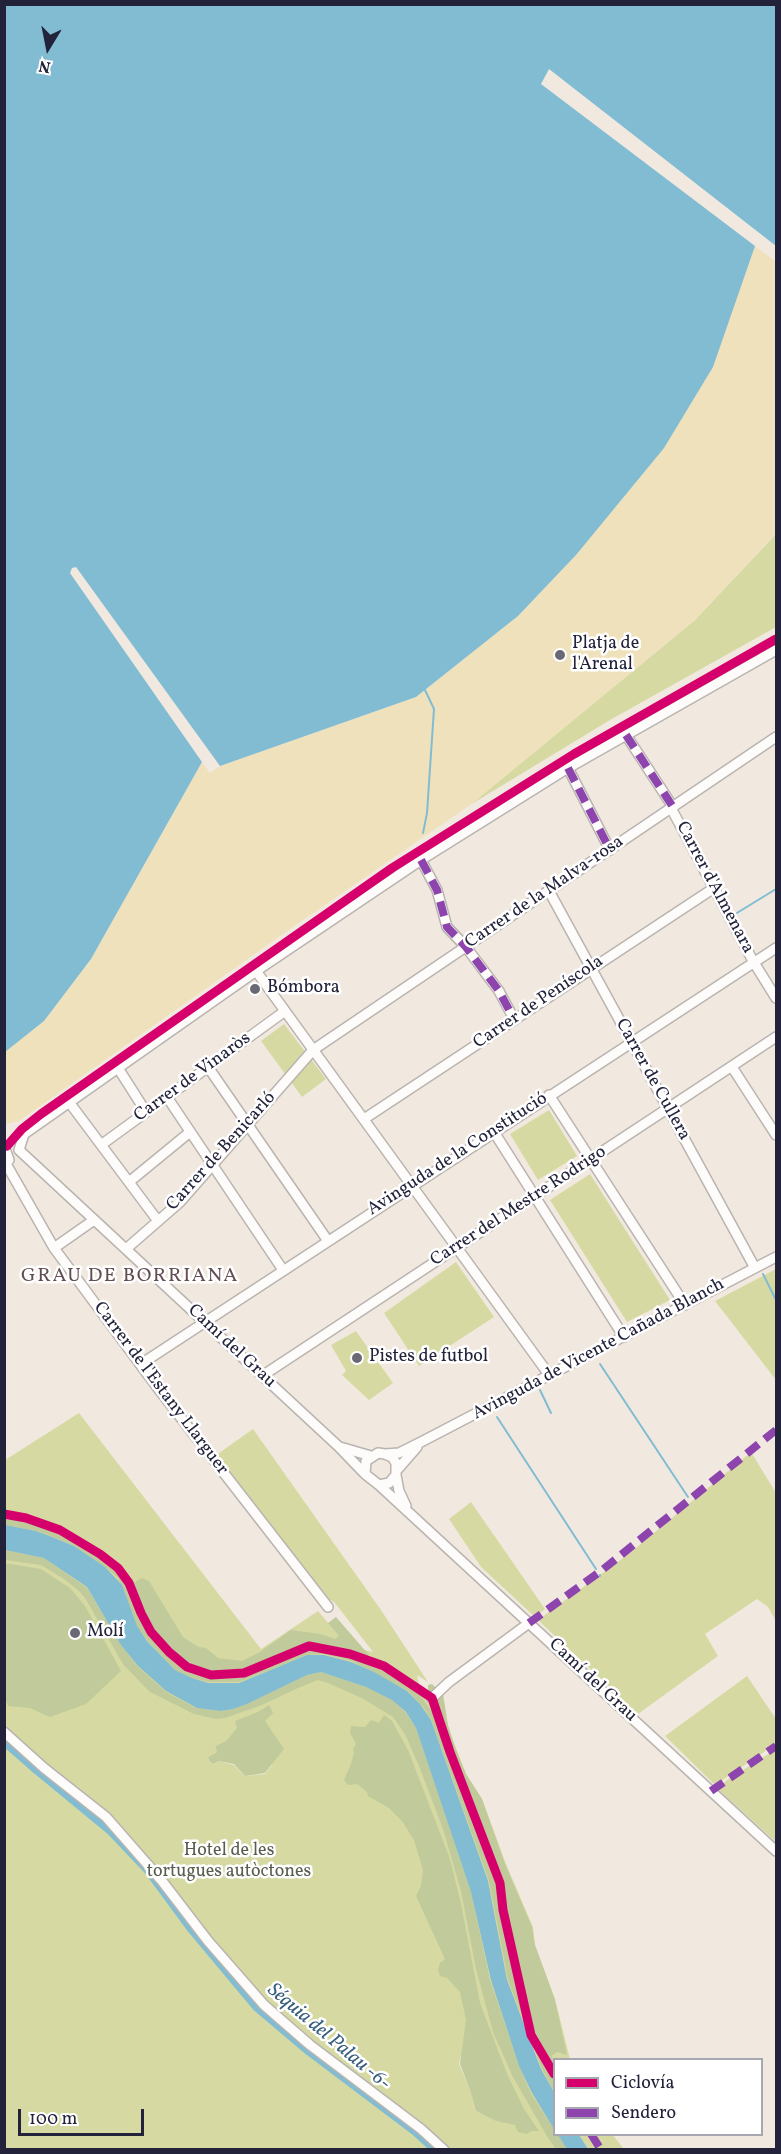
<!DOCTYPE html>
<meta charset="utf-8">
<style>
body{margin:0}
#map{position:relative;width:781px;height:2154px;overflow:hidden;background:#f1e9df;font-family:Vollkorn,serif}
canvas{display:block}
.frame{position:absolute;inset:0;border:6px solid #22223b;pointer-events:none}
.legend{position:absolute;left:553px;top:2058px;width:210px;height:78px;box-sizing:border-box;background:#fff;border:2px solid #a7a7b1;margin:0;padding:8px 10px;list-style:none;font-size:18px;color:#22223b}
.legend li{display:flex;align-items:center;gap:12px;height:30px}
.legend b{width:30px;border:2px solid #a7a7b1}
.north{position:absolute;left:18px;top:18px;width:60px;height:60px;-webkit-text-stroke:4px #fff;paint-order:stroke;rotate:190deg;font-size:16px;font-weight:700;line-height:24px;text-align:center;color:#22223b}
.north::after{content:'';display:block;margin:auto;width:21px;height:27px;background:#22223b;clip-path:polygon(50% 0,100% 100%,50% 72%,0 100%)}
.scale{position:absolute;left:18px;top:2109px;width:126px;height:27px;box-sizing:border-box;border:3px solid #22223b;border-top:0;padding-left:8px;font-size:18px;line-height:21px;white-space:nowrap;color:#22223b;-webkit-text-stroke:4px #fff;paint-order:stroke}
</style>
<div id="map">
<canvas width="781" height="2154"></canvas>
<div class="frame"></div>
<ul class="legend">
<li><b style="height:8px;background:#d6006c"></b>Ciclovía</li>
<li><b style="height:8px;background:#8e44ad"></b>Sendero</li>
</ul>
<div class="north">N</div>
<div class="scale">100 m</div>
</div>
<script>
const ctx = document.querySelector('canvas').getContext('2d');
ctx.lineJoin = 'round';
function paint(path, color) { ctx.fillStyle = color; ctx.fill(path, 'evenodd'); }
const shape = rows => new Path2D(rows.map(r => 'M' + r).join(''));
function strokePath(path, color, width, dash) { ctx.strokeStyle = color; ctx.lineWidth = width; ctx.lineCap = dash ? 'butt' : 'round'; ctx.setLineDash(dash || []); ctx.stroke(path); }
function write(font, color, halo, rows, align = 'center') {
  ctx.font = font + ' Vollkorn,serif'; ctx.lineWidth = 5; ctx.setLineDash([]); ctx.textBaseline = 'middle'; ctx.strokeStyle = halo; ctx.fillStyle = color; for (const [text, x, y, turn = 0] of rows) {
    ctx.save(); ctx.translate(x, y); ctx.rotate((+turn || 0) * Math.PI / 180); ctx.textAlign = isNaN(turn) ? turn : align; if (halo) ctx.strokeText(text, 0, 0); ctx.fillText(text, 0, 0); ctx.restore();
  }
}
paint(shape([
 [776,534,776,627,610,720,470,805,695,620],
 [284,1024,326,1079,302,1097,261,1041],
 [549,1110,577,1156,538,1180,510,1134],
 [590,1174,670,1300,627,1322,550,1200],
 [456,1262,494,1317,419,1366,384,1313],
 [776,1269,776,1380,715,1301],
 [356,1331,393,1383,369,1400,342,1375,346,1371,331,1345],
 [79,1413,261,1649,318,1611,348,1646,373,1652,335,1603,331,1600,325,1601,215,1456,253,1429,381,1610,428,1682,417,1675,420,1689,433,1708,439,1712,443,1709,452,1738,466,1774,482,1799,506,1864,533,1927,535,1945,555,1999,570,2059,554,2060,554,2134,613,2135,624,2149,5,2149,5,1460],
 [233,1733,272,1765,265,1774,245,1776,234,1765,219,1761,213,1764,210,1762,208,1757,217,1752,215,1746,226,1741],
 [461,2055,499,2122,476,2111,470,2090,459,2064],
 [751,1452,776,1493,776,1621,768,1607,757,1599,705,1634,718,1656,638,1714,538,1620,630,1553],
 [471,1502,545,1609,535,1617,481,1567,449,1519],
 [747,1676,776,1719,776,1744,715,1785,665,1736],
 [776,1749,776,1842,720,1791,720,1787,727,1780]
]), '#d6daa2');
paint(shape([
 [5,1517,29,1522,58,1533,86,1547,117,1570,127,1583,139,1614,150,1635,177,1663,195,1673,221,1678,242,1675,309,1648,331,1650,381,1665,416,1689,435,1716,492,1870,498,1887,507,1940,530,2034,554,2081,554,2091,542,2069,508,1980,489,1881,431,1719,424,1708,408,1691,351,1661,324,1654,307,1655,239,1682,208,1682,192,1678,175,1670,148,1641,137,1627,122,1586,117,1577,106,1568,73,1545,37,1531,5,1525],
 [4,1550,44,1558,87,1588,121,1645,136,1665,166,1692,196,1708,221,1711,233,1709,247,1704,307,1675,321,1672,366,1687,392,1700,406,1713,416,1728,471,1892,490,1980,519,2066,531,2094,554,2129,554,2134,558,2135,567,2149,556,2149,548,2138,513,2077,493,2032,476,1969,461,1891,443,1829,419,1766,405,1734,393,1717,362,1698,328,1683,318,1680,298,1688,262,1705,225,1718,216,1719,194,1714,150,1692,142,1684,123,1664,85,1598,79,1591,64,1579,41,1565,5,1560],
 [5,1563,41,1569,70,1588,85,1606,121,1671,86,1704,50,1717,30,1708,8,1706,4,1696],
 [142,1578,149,1581,183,1637,198,1647,206,1648,218,1658,242,1661,260,1652,291,1630,320,1634,335,1639,339,1636,328,1623,336,1617,369,1655,364,1656,309,1645,241,1671,224,1674,202,1671,180,1660,151,1628,132,1584],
 [432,1684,436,1688,440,1687,443,1694,448,1725,455,1747,466,1774,482,1799,505,1864,532,1927,535,1945,555,2000,567,2055,557,2052,551,2056,554,2061,554,2071,533,2035,507,1922,502,1885,487,1841,455,1764,435,1703,428,1689,428,1685],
 [269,1705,273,1713,265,1721,284,1749,265,1773,245,1776,234,1764,219,1761,213,1764,210,1762,208,1757,217,1752,215,1746,226,1741,237,1728,235,1721,258,1712],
 [384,1715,392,1721,408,1750,450,1859,461,1904,480,2003,507,2074,524,2109,539,2131,531,2131,527,2134,518,2132,515,2125,496,2121,476,2111,470,2090,460,2064,466,2020,460,1992,447,1978,440,1976,438,1970,440,1963,445,1959,416,1896,421,1886,423,1870,414,1840,402,1821,389,1808,368,1796,367,1792,357,1784,348,1785,344,1780,351,1764,354,1752,353,1749,356,1744,350,1733,351,1726,365,1727,371,1720,379,1723]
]), '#c0ca9a');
paint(shape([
 [755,246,776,262,776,533,695,620,470,805,280,936,19,1121,5,1124,4,1052,44,1021,91,959,202,762,210,773,220,766,416,697,518,616,576,555,741,285]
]), '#efe1bb');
paint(shape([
 [5,4,776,5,776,246,549,69,541,84,755,246,713,367,664,448,576,555,518,616,416,697,220,766,76,567,72,568,70,573,202,762,91,959,44,1021,5,1052],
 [5,1525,36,1531,52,1537,74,1546,105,1567,122,1585,137,1626,147,1641,175,1670,192,1678,208,1683,239,1683,307,1655,324,1655,351,1662,374,1672,407,1691,420,1704,431,1720,488,1881,507,1980,541,2069,554,2092,554,2129,532,2093,519,2066,491,1980,471,1892,416,1728,406,1712,392,1700,366,1687,321,1672,307,1675,247,1704,233,1709,221,1711,197,1708,166,1691,137,1665,121,1645,87,1587,44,1558,5,1550],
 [558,2135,579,2135,588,2149,567,2149]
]), '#81bcd3');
strokePath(shape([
 [423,833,427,813,434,709,425,690],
 [732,916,776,889],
 [763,1274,776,1300],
 [600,1364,688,1497],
 [540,1390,551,1413],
 [497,1417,596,1569],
 [600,1575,600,1576]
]), '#81bcd3', 2);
strokePath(shape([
 [4,1741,36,1769,110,1830,149,1871,191,1928,257,2007,309,2051,415,2131,436,2150]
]), '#81bcd3', 9);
const minor = shape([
 [626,735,673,807],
 [568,768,610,850],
 [671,808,753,961,776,998],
 [421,860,437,890,447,927,466,947,499,991,514,1019],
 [549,891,755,1268],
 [256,971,550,1376],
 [208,1067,328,1241],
 [732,1067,776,1135],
 [118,1068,146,1112],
 [549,1095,685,1305],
 [167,1097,283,1270],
 [69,1102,158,1221],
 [364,1119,714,888],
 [494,1132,624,1337],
 [101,1145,285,1011],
 [4,1146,9,1160],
 [19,1150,24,1134,256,971,421,860,568,768,776,650],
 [19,1150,338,1446,365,1474,379,1485,389,1483,396,1475,396,1463,392,1457,385,1454,378,1453,366,1461,365,1474],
 [5,1162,54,1248,157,1387,328,1607],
 [129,1182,190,1132],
 [54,1248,94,1220],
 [126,1249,180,1202,313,1050,776,737],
 [141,1364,776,948],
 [262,1376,776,1037],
 [340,1447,371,1456],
 [385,1454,399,1453,421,1442,776,1257],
 [397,1470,417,1447],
 [396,1475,399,1491,406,1506],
 [379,1485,776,1851],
 [432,1698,449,1682,529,1623],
 [4,1732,44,1768,106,1817,162,1881,208,1941,264,2005,310,2045,421,2129,444,2150]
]);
strokePath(minor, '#b9b4b0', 12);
strokePath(minor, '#fdfcfa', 9);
strokePath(shape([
 [626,735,673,807],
 [568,768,610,850],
 [421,860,437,890,447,927,466,947,499,991,514,1019],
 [529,1623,601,1571,776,1430],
 [711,1791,776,1746],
 [591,2134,601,2150]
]), '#8e44ad', 8, [15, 8]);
strokePath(shape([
 [4,1144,7,1146,22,1129,41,1114,392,868,574,754,776,639],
 [4,1514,26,1518,60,1530,100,1554,118,1568,129,1583,141,1613,151,1632,169,1652,187,1667,211,1675,244,1673,309,1646,350,1654,384,1666,432,1698,450,1752,500,1883,503,1910,531,2035,554,2074]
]), '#d6006c', 9);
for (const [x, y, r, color] of [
 [560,655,6,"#6a6874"],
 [255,989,6,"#6a6874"],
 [357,1358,6,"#6a6874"],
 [75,1633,6,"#6a6874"]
]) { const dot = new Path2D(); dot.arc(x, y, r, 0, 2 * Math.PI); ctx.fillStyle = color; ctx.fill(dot); strokePath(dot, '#fff', 2); }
write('18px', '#22223b', '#fff', [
 ["Platja de",572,645],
 ["l'Arenal",572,666],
 ["Bómbora",267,989],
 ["Pistes de futbol",369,1358],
 ["Molí",87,1633]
], 'left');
write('18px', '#22223b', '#fff', [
 ["Carrer d'Almenara",714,888,62],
 ["Carrer de la Malva-rosa",545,893,-34],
 ["Carrer de Peníscola",539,1003,-34],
 ["Carrer de Vinaròs",193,1078,-36],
 ["Carrer de Cullera",652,1080,61],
 ["Carrer de Benicarló",222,1152,-48],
 ["Avinguda de la Constitució",458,1155,-33],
 ["Carrer del Mestre Rodrigo",519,1207,-33],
 ["Camí del Grau",231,1347,43],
 ["Avinguda de Vicente Cañada Blanch",599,1350,-28],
 ["Carrer de l'Estany Llarguer",160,1389,53],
 ["Camí del Grau",592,1681,43]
]);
write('18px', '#595e4e', '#fff', [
 ["Hotel de les",229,1852],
 ["tortugues autòctones",229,1873]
]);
ctx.letterSpacing = '1.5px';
write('20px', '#634c52', '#fff', [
 ["GRAU DE BORRIANA",130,1277]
]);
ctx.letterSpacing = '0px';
write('italic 20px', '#375e7d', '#fff', [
 ["Séquia del Palau -6-",328,2038,40]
]);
</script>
